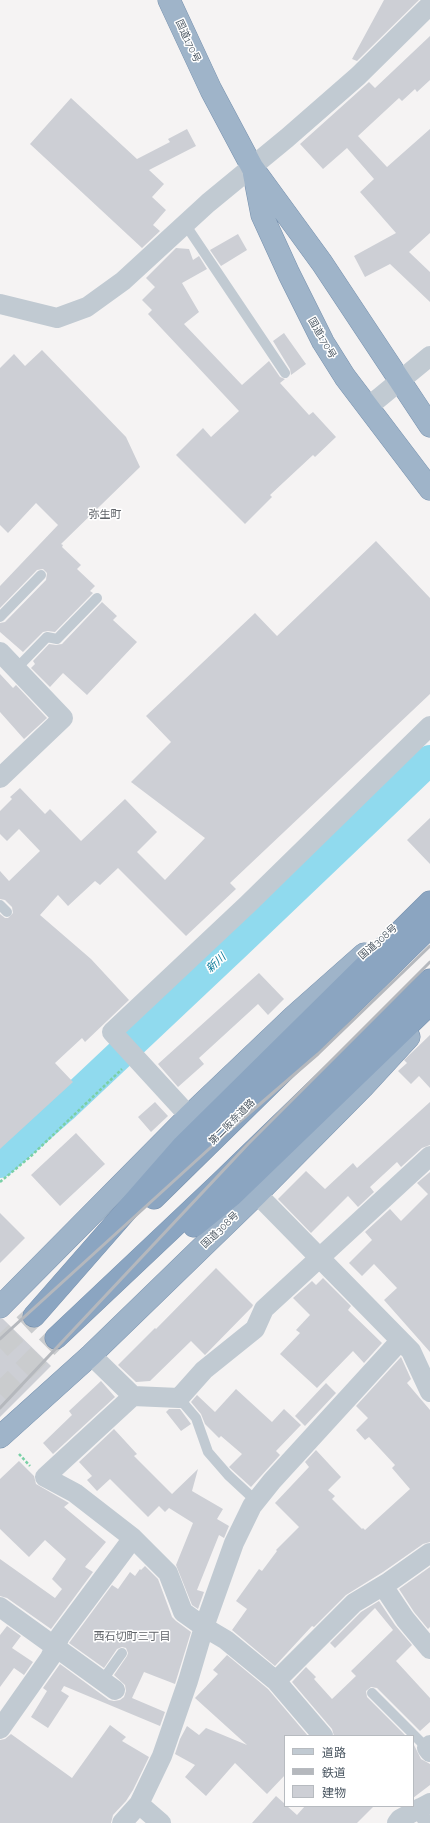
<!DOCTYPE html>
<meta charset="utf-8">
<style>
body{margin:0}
#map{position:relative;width:430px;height:1823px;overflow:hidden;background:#f5f3f3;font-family:Raleway,"Noto Sans JP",sans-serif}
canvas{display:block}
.legend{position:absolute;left:284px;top:1735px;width:130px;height:72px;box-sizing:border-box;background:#fff;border:1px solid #b7bbc0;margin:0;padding:5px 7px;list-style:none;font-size:12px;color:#4a5661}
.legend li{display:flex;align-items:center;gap:8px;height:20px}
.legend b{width:20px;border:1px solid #b7bbc0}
</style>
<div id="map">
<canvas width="430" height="1823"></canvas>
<ul class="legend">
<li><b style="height:5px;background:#c1cad2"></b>道路</li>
<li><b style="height:5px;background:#b5b8bd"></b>鉄道</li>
<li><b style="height:11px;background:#cdcfd5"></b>建物</li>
</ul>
</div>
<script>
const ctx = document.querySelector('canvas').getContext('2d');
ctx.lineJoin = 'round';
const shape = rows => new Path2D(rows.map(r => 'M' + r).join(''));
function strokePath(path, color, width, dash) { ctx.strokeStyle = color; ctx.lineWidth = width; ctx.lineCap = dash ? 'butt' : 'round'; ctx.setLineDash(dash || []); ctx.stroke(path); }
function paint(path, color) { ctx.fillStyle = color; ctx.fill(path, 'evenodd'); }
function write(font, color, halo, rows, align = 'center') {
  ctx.font = font + ' Raleway,"Noto Sans JP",sans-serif'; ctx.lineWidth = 3; ctx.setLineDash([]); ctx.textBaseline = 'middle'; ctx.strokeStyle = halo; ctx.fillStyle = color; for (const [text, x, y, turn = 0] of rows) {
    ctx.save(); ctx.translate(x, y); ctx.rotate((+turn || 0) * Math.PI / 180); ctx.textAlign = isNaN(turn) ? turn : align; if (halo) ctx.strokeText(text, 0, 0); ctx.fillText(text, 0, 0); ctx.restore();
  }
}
strokePath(shape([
 [0,1164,1,1162]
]), '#90daee', 5);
strokePath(shape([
 [0,1163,63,1108,237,944,430,760]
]), '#90daee', 30);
paint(shape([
 [384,0,419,0,357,61,352,59],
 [430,36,430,80,417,92,415,89,402,101,399,98,358,136,387,167,430,129,430,233,409,252,430,272,430,302,390,264,365,277,354,256,396,233,360,192,374,179,347,148,323,169,300,144,369,82,375,88],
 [71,98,137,159,170,142,168,139,187,129,196,146,149,170,164,184,152,197,166,210,153,225,160,231,142,248,30,144],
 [238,234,247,250,221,266,210,250],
 [176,248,189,249,193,260,199,256,207,269,182,283,199,312,184,324,242,385,269,361,280,377,285,379,280,383,309,415,313,412,336,437,315,457,313,455,270,495,272,497,245,524,176,455,203,428,211,437,239,411,148,314,152,310,142,300,155,287,146,278],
 [284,333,306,364,291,375,290,369,273,341],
 [42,350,126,437,140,467,61,544,63,545,62,547,81,565,77,569,95,586,90,591,93,593,55,632,48,631,43,632,23,652,0,632,0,623,5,622,46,580,47,573,43,569,37,570,0,608,0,586,58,525,36,503,8,533,0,525,0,368,14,354,25,366],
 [376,541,430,598,430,694,230,883,236,889,186,936,118,868,100,885,95,881,68,906,58,895,40,915,91,959,129,1000,85,1042,82,1038,55,1063,73,1082,0,1149,0,914,5,918,8,918,13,913,12,907,5,900,0,899,0,871,9,881,40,851,19,829,7,841,0,834,0,811,12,799,10,797,20,788,45,814,50,809,81,841,125,799,157,832,137,852,165,880,205,838,131,782,171,742,146,716,255,613,277,636],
 [102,602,117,616,113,620,137,642,87,695,63,673,50,687,31,668,35,664,33,661,49,644,56,645,62,644],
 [0,674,13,688,16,685,47,718,24,739,0,712],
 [430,818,430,864,407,840],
 [259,973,284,999,268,1015,258,1004,199,1058,204,1064,178,1087,158,1064],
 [430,1035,430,1088,419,1076,411,1084,398,1071,407,1063,404,1060],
 [155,1102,168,1116,151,1132,138,1117],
 [430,1102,430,1145,422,1148,401,1167,397,1162,370,1187,374,1192,358,1207,348,1196,311,1233,278,1199,306,1171,325,1189,353,1163,357,1168],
 [76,1133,105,1164,60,1206,31,1175],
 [430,1172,430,1352,384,1300,397,1288,374,1264,362,1276,349,1263,372,1240,365,1232,390,1209,401,1221,428,1194,417,1183],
 [0,1213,25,1238,0,1263],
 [216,1268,253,1305,252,1307,205,1355,191,1341,150,1381,136,1382,118,1365,155,1328,156,1329],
 [323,1278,351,1306,348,1310,382,1343,364,1363,353,1351,317,1388,280,1354,300,1333,296,1330,310,1315,293,1298,312,1281,316,1285],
 [0,1319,3,1319,51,1366,0,1417],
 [401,1357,411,1379,407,1383,430,1410,430,1542,423,1544,383,1572,346,1595,314,1627,312,1626,275,1666,232,1630,247,1609,236,1601,259,1569,262,1571,277,1551,276,1550,299,1527,275,1503,309,1467,305,1462,316,1450,341,1477,328,1490,335,1496,332,1499,362,1529,363,1528,365,1530,410,1489,392,1468,395,1465,369,1437,365,1440,356,1430,368,1418,356,1406],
 [101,1381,115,1397,53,1454,43,1443,72,1415,69,1411],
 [326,1383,336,1393,305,1426,295,1416],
 [236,1389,272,1422,284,1409,301,1425,276,1451,280,1455,251,1487,229,1467,242,1454,221,1436,219,1438,205,1424,201,1414,191,1402,197,1395,215,1412],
 [169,1409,180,1409,191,1424,181,1431,166,1412],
 [114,1429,137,1454,134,1456,172,1494,198,1469,192,1491,223,1509,217,1519,229,1526,224,1538,219,1535,197,1590,204,1592,198,1609,192,1605,176,1565,193,1523,169,1508,165,1512,159,1506,148,1517,110,1479,97,1491,87,1480,92,1476,79,1462],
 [19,1461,34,1476,36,1484,69,1503,64,1507,106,1542,85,1567,93,1572,51,1629,7,1598,0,1596,0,1559,55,1598,62,1589,52,1579,66,1559,45,1540,29,1557,0,1529,0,1479],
 [145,1566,158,1579,172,1617,176,1621,191,1632,175,1684,144,1672,132,1698,165,1712,160,1726,64,1686,61,1691,69,1696,48,1728,31,1717,47,1691,43,1688,60,1664,109,1700,114,1701,120,1700,124,1697,126,1691,125,1685,114,1675,127,1656,128,1653,126,1648,122,1647,117,1649,104,1668,69,1643,112,1585,118,1589,130,1572,135,1576,140,1569,141,1570],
 [430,1567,430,1627,428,1629,414,1612,399,1589],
 [379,1601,395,1625,412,1645,396,1661,430,1698,430,1722,420,1731,377,1688,371,1687,366,1691,367,1697,406,1736,334,1736,332,1729,292,1682,306,1667,316,1677,314,1679,332,1699,356,1676,351,1671,393,1630,375,1608,335,1648,330,1643,361,1612],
 [7,1626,21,1636,12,1648,33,1662,24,1675,14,1668,0,1687,0,1635],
 [227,1655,268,1689,308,1736,285,1736,285,1775,267,1794,235,1763,206,1796,185,1777,195,1765,175,1754,180,1739,187,1726,199,1735,206,1728,247,1745,195,1698,218,1674,213,1670],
 [110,1725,126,1737,122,1741,149,1757,133,1790,126,1801,113,1815,111,1823,0,1823,0,1740,5,1739,11,1734,72,1778],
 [413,1743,421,1759,430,1764,430,1785,413,1798],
 [276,1796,285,1804,285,1806,287,1806,297,1815,305,1806,374,1806,357,1823,252,1823]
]), '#cdcfd5');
strokePath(shape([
 [0,1348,34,1316],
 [0,1394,56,1338]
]), '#caccce', 22, [22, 11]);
const trunk = shape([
 [169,0,211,90,252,167,322,263,430,426],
 [254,174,262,215,289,274,323,342,345,377,430,489],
 [0,1307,189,1116,294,1016,364,954],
 [0,1437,91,1355,257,1194,363,1087,409,1037]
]);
const motorway = shape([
 [154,1198,430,927],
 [194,1226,231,1196,430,1004],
 [34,1316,183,1146,430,902],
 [56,1338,219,1184,430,980]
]);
strokePath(trunk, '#7690ad', 23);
strokePath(motorway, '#7690ad', 23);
strokePath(shape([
 [0,1182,30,1157,122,1069],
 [19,1454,30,1466]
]), '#7ad0a6', 2.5, [3, 2]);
strokePath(shape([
 [185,224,285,373],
 [0,617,41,575],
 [16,669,47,637,57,639,97,598],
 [0,905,7,912],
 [179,1398,196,1418,208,1452,228,1475,256,1501],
 [102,1681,122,1653],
 [372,1693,427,1748]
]), '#c1cad2', 10);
strokePath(shape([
 [0,304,57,318,87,307,123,281,208,203,287,138,358,76,430,5],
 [368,407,430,356],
 [0,652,63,718,0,778],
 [189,1116,112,1032,248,904,430,726],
 [257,1194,411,1351,430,1392],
 [91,1355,133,1396,179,1398,204,1370,255,1329,264,1309,430,1156],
 [133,1396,45,1477,75,1493,133,1538,168,1573,183,1612,204,1627,226,1640,276,1681,354,1603,389,1582,430,1553],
 [383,1586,405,1619,430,1649],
 [0,1607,115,1690],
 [276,1681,323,1736],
 [0,1729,50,1658,60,1636,133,1538],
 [430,1745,427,1748,430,1752],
 [139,1804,161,1823],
 [420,1808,430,1823],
 [122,1823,139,1804,162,1756,188,1681,204,1627,234,1543,252,1506,272,1481,400,1341],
 [397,1823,400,1819,430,1803]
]), '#c1cad2', 20);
strokePath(trunk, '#9fb4c9', 22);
strokePath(motorway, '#8ba5c1', 22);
strokePath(shape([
 [0,1339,231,1129,318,1054,430,946],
 [0,1408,248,1144,430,962]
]), '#b5b8bd', 3);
write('10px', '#4a5661', '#fff', [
 ["国道170号",188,41,65],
 ["国道170号",322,338,60],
 ["国道308号",378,942,-41],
 ["第二阪奈道路",232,1122,-45],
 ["国道308号",220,1230,-44]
]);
write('11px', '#5f6368', '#fff', [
 ["弥生町",105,515],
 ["西石切町三丁目",132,1637]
]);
write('italic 11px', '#0c7c9b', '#fff', [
 ["新川",216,963,-43]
]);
</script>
